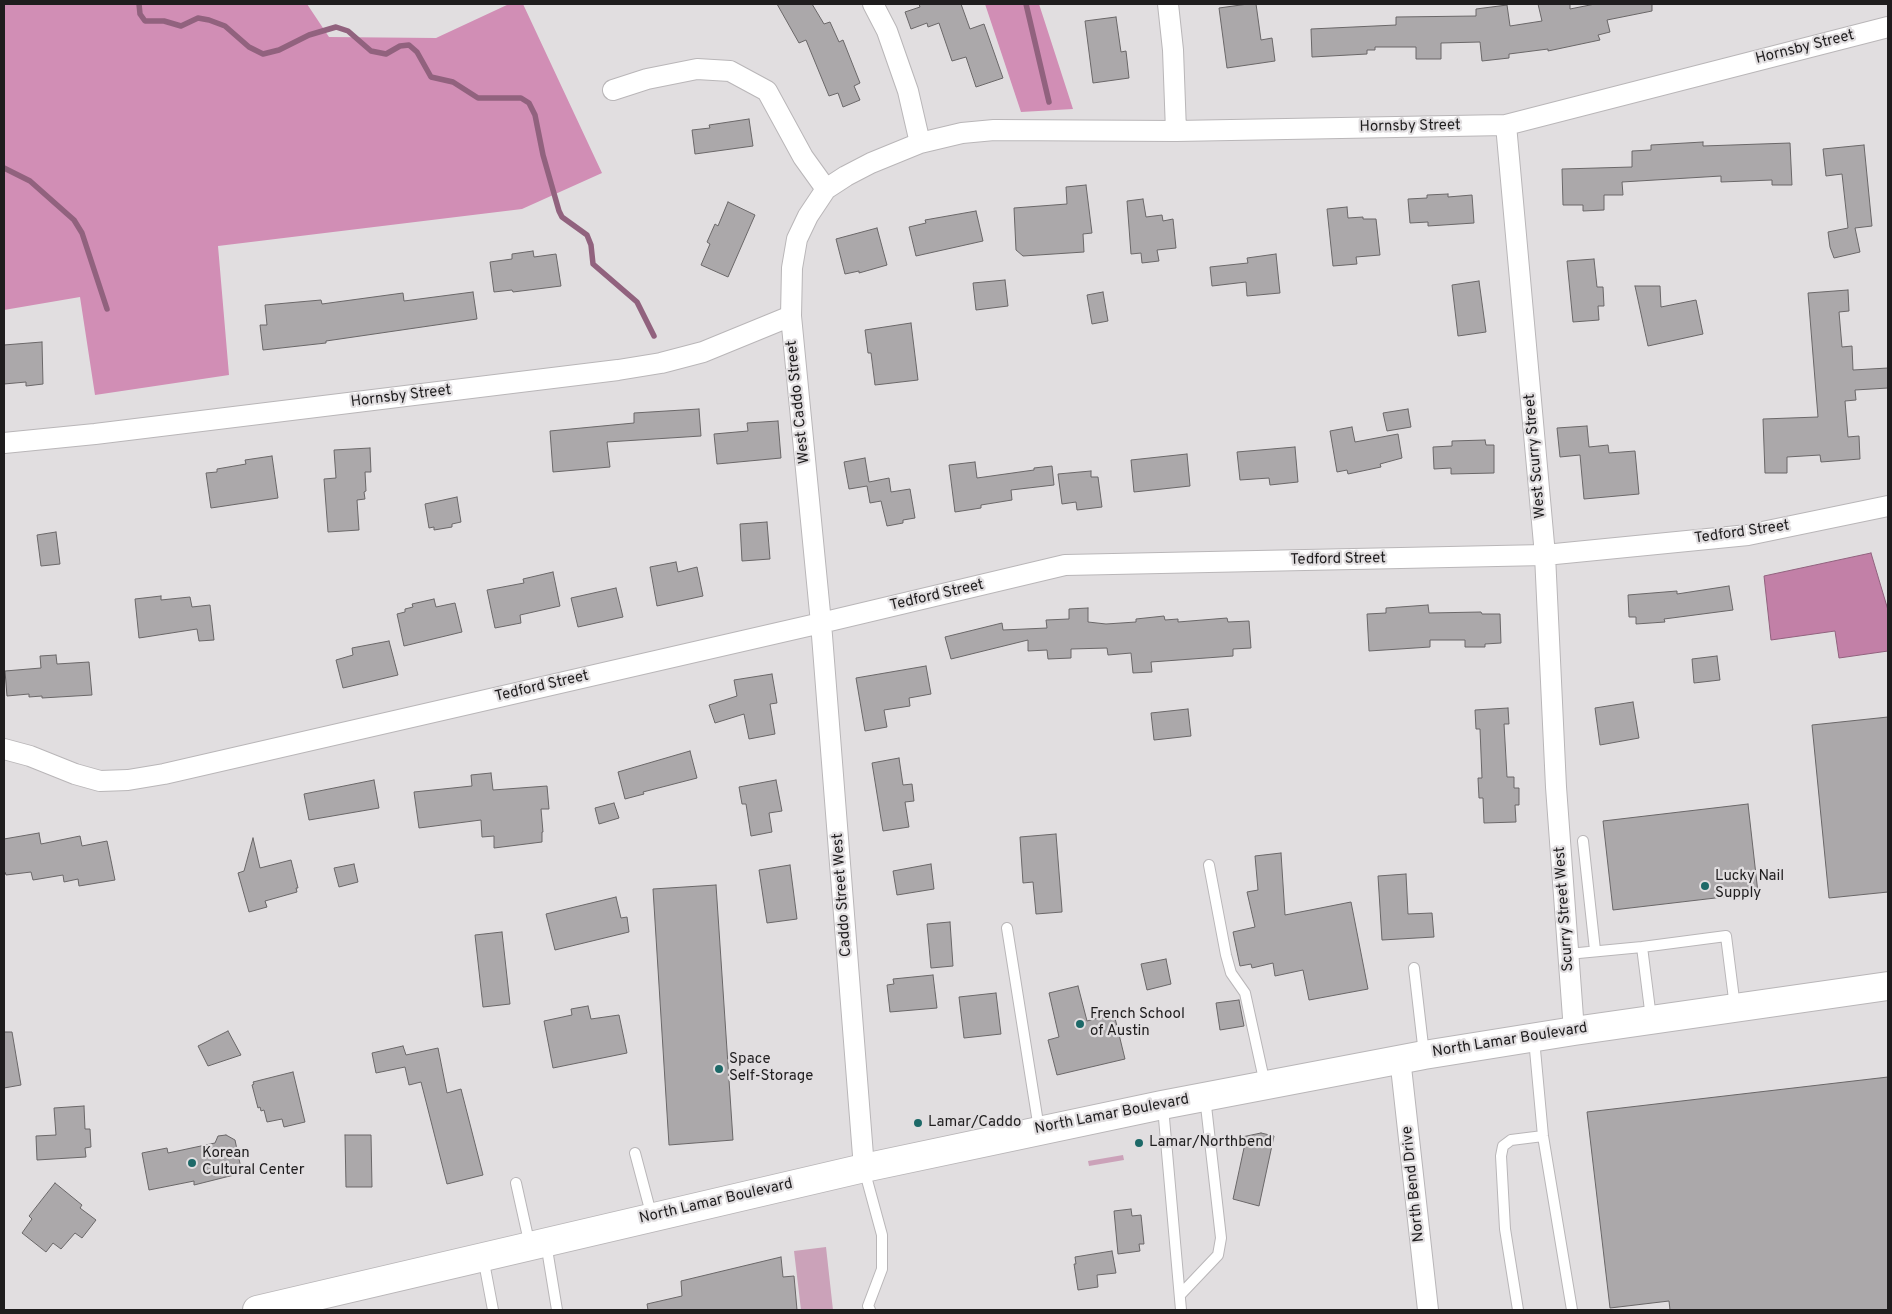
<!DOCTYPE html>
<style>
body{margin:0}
#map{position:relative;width:1892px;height:1314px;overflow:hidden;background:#e1dee0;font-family:Overpass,sans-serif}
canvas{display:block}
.frame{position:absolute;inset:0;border:5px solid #1f1d1e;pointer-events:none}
</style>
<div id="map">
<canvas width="1892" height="1314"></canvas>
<div class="frame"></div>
</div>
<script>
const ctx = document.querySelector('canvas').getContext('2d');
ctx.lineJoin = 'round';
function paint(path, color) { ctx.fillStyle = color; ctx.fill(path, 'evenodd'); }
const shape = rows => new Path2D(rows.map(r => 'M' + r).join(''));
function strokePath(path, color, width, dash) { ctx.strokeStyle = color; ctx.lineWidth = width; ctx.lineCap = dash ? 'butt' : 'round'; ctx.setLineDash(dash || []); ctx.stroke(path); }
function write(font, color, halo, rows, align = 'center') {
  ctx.font = font + ' Overpass,sans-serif'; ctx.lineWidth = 4.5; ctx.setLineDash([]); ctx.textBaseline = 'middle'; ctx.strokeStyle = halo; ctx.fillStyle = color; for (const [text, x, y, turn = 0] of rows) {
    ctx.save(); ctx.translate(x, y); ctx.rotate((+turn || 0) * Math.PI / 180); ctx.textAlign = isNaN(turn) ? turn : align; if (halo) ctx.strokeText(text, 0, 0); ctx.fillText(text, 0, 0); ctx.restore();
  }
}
paint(shape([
 [1123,1155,1124,1160,1089,1166,1088,1161],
 [826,1247,833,1310,801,1310,794,1251]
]), '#cba2b9');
paint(shape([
 [4,4,307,4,329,37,436,38,509,4,523,4,602,173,522,209,218,246,229,375,95,395,80,297,4,310],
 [985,4,1039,4,1073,109,1021,112]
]), '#d18eb5');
const water = shape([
 [1871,553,1888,610,1888,651,1839,658,1835,631,1771,640,1764,576,1871,553]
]);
paint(water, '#c280a7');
strokePath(water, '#91627e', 1);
strokePath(shape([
 [139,4,140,14,145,21,164,21,181,26,198,18,209,20,225,26,249,47,263,54,279,50,309,35,336,27,348,31,371,51,386,54,400,46,409,45,417,52,431,77,453,82,478,98,521,98,529,103,535,115,543,155,559,211,562,217,587,235,591,245,593,264,637,302,654,336],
 [1026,4,1049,102],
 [4,168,30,181,74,220,82,233,107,309]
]), '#91627e', 5.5);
const building = shape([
 [777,4,812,4,824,24,830,22,839,42,843,40,860,83,854,86,860,100,843,107,838,93,829,96,806,40,799,43,777,4],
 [919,4,961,4,970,29,984,24,1003,78,976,87,966,57,952,61,939,23,928,27,927,23,911,29,905,12,920,7,919,4],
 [1248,4,1256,4,1261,40,1272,38,1275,61,1227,68,1219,8,1248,4],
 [1538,4,1570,4,1570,9,1595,4,1652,4,1652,11,1607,20,1610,32,1598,35,1600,40,1548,51,1548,49,1509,54,1509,58,1482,61,1480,42,1441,43,1441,59,1416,59,1416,47,1375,47,1375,50,1367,50,1367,54,1312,57,1311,29,1396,25,1396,17,1476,16,1476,9,1507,5,1510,26,1542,21,1538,4],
 [1116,17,1121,52,1126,51,1129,78,1093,83,1085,21,1116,17],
 [749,119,753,146,695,154,692,130,710,128,709,125,749,119],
 [1703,142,1703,146,1790,143,1792,185,1772,185,1772,180,1721,182,1721,176,1622,182,1623,195,1604,195,1604,210,1583,211,1583,205,1563,205,1562,169,1632,167,1632,151,1651,150,1651,145,1703,142],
 [1864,145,1872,226,1855,228,1860,252,1834,258,1830,247,1828,232,1848,228,1842,174,1826,176,1823,149,1864,145],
 [1086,185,1092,233,1083,234,1084,252,1023,256,1016,250,1014,208,1067,204,1066,187,1086,185],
 [1448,194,1448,197,1472,195,1474,223,1428,226,1428,222,1410,223,1408,199,1427,198,1427,195,1448,194],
 [1143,199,1146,217,1162,215,1163,221,1173,219,1176,248,1157,250,1159,261,1142,263,1141,253,1131,254,1127,201,1143,199],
 [728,202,755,215,728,277,701,265,710,244,707,242,715,224,718,226,728,202],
 [1347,207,1348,218,1363,217,1363,219,1376,219,1380,255,1356,257,1357,264,1333,266,1327,209,1347,207],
 [976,211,983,241,916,256,909,227,926,223,925,220,976,211],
 [877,228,887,265,859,273,859,271,845,274,836,239,877,228],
 [533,251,534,257,556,254,561,286,513,292,512,290,494,292,490,262,512,259,512,254,533,251],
 [1276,254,1280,293,1247,296,1246,282,1212,286,1210,267,1248,263,1247,258,1276,254],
 [1594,259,1597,287,1603,287,1604,306,1598,306,1599,320,1573,322,1567,261,1594,259],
 [1005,280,1008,306,976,310,973,283,1005,280],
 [1479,281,1486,332,1458,336,1452,285,1479,281],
 [1635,286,1660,286,1661,307,1696,300,1703,334,1648,346,1635,286],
 [1848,290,1849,311,1839,312,1842,347,1852,346,1853,370,1888,368,1888,388,1855,390,1856,400,1845,401,1848,437,1859,436,1860,459,1821,462,1820,455,1787,457,1787,473,1765,473,1763,419,1818,417,1808,293,1848,290],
 [473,292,477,319,326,341,326,343,263,350,260,325,267,325,265,305,321,300,322,304,403,293,404,301,473,292],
 [1103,292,1108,321,1092,324,1087,295,1103,292],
 [911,323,918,380,875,385,871,353,868,353,865,330,911,323],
 [42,342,43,384,26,386,26,382,4,384,4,345,42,342],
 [699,409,701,436,607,442,610,467,553,472,550,431,634,423,634,413,699,409],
 [1408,409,1411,427,1387,431,1383,413,1408,409],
 [778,421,781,458,717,464,714,434,748,431,747,423,778,421],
 [1587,426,1589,447,1608,445,1609,453,1635,451,1639,494,1584,499,1580,455,1560,457,1557,428,1587,426],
 [1352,427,1355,442,1398,434,1402,458,1380,464,1381,467,1348,474,1347,470,1337,472,1330,431,1352,427],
 [1485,440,1486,445,1494,445,1494,473,1451,474,1451,468,1434,469,1433,447,1452,446,1452,441,1485,440],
 [1295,447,1298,482,1270,485,1269,478,1240,480,1237,452,1295,447],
 [370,448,371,472,365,472,366,491,364,492,365,499,357,500,359,530,328,532,324,479,336,478,334,450,370,448],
 [1187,454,1190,486,1134,492,1131,460,1187,454],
 [272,456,278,498,211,508,206,473,217,472,217,469,246,464,245,460,272,456],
 [865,458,869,482,889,478,891,492,910,489,915,518,903,520,903,523,887,526,881,501,870,503,867,486,849,489,844,462,865,458],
 [975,462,977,478,1034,470,1034,468,1052,466,1054,485,1011,490,1012,500,981,505,981,508,955,512,949,465,975,462],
 [1091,471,1091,477,1098,477,1102,507,1077,510,1076,502,1062,504,1058,474,1091,471],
 [457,497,461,522,452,524,452,527,434,530,434,527,429,528,425,504,457,497],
 [767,522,770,559,742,561,740,524,767,522],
 [56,532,60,564,41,566,37,535,56,532],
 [676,562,678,572,697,567,703,596,657,606,650,567,676,562],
 [553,572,560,606,520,615,521,623,495,628,487,590,524,583,523,579,553,572],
 [1729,586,1733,610,1664,619,1665,622,1636,624,1636,617,1629,617,1628,595,1677,591,1677,594,1729,586],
 [616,588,623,617,578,627,571,598,616,588],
 [161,596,161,600,190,597,192,607,210,605,214,640,199,641,197,629,139,638,135,599,161,596],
 [434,599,436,607,455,603,462,632,404,646,397,614,405,612,405,609,413,607,412,604,434,599],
 [1428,605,1429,613,1481,612,1482,614,1500,614,1501,643,1485,644,1485,647,1465,647,1465,640,1430,640,1430,647,1369,651,1367,614,1386,613,1386,608,1428,605],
 [1088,608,1088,622,1106,624,1136,622,1136,619,1164,616,1165,620,1178,619,1178,622,1227,618,1228,622,1249,621,1251,648,1233,649,1233,656,1151,662,1152,672,1133,673,1131,653,1108,655,1107,648,1071,649,1071,658,1048,659,1047,650,1028,651,1028,640,951,659,945,637,1002,623,1003,630,1047,628,1046,620,1069,619,1069,609,1088,608],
 [389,641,398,675,343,688,336,660,353,655,352,648,389,641],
 [56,655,57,664,89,662,92,695,42,698,42,696,29,697,29,694,7,696,5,671,41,668,40,656,56,655],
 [1717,656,1720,680,1694,683,1692,659,1717,656],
 [926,666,931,694,909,698,910,706,884,710,887,727,865,731,856,678,926,666],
 [772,674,777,703,770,704,775,734,749,739,744,714,715,723,709,705,737,696,734,680,772,674],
 [1633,702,1639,738,1600,745,1595,708,1633,702],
 [1508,708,1509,724,1504,724,1507,777,1514,777,1514,788,1519,788,1519,805,1515,805,1516,822,1484,823,1483,798,1479,798,1478,778,1482,778,1480,729,1476,729,1475,710,1508,708],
 [1188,709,1191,736,1154,740,1151,713,1188,709],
 [1888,717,1888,892,1829,898,1812,725,1888,717],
 [690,751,697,778,643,792,644,794,625,799,618,772,690,751],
 [899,758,903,785,912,784,914,801,905,802,909,827,883,831,872,763,899,758],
 [491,773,493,790,547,786,549,809,541,809,543,832,542,832,542,842,494,848,494,836,482,837,481,820,419,828,414,792,472,786,471,775,491,773],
 [374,780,379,808,309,820,304,794,374,780],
 [776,780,782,811,769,813,772,832,751,836,746,804,742,804,739,787,776,780],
 [614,803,619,818,599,824,595,808,614,803],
 [1748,804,1758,893,1613,910,1603,821,1748,804],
 [39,833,41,844,80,836,82,846,107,841,115,880,79,886,78,879,64,882,63,875,33,880,31,872,6,875,5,872,4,872,4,839,39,833],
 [1056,834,1062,910,1062,912,1036,914,1033,882,1023,883,1020,837,1056,834],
 [253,838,260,868,291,860,298,888,296,888,297,892,265,901,267,907,249,912,238,873,244,871,253,838],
 [1281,853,1285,915,1351,902,1368,989,1309,1000,1303,970,1275,976,1273,963,1252,968,1251,964,1240,966,1233,932,1255,927,1247,892,1258,890,1255,856,1281,853],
 [354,864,358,882,339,887,334,868,354,864],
 [931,864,934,889,897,895,893,871,931,864],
 [790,865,797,919,767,923,759,870,790,865],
 [1406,874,1408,914,1432,913,1434,937,1382,940,1378,876,1406,874],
 [716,885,733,1140,669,1145,653,889,716,885],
 [616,897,621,918,627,917,629,932,555,950,546,914,616,897],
 [950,922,953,966,931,968,927,924,950,922],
 [502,932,510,1004,483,1007,475,935,502,932],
 [1166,959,1171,984,1147,990,1141,964,1166,959],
 [933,975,937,1008,890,1012,887,985,894,984,893,979,933,975],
 [1078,986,1087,1021,1114,1014,1125,1059,1057,1075,1048,1040,1059,1037,1049,993,1078,986],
 [996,993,1001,1034,964,1038,959,997,996,993],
 [1239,1000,1244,1026,1220,1030,1216,1003,1239,1000],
 [588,1006,591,1019,619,1015,627,1053,553,1068,544,1021,572,1015,571,1009,588,1006],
 [228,1031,241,1055,208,1066,198,1046,228,1031],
 [4,1032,12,1032,21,1085,4,1088,4,1032],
 [403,1046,406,1055,438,1048,447,1093,461,1089,483,1175,447,1184,421,1082,409,1085,405,1067,376,1073,372,1053,403,1046],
 [293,1072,305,1122,284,1127,282,1119,267,1122,264,1110,261,1111,260,1107,258,1108,252,1085,254,1084,253,1082,293,1072],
 [1888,1077,1888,1310,1670,1310,1669,1301,1610,1308,1587,1112,1888,1077],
 [84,1106,85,1129,90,1129,91,1147,85,1148,86,1157,37,1160,36,1136,56,1135,54,1108,84,1106],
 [1261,1133,1274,1136,1259,1206,1233,1199,1244,1148,1242,1137,1261,1133],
 [226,1135,235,1140,242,1173,194,1185,194,1181,149,1190,142,1153,167,1148,168,1153,215,1143,218,1136,226,1135],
 [345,1135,371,1135,372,1187,346,1187,345,1135],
 [55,1183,82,1205,80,1208,96,1220,82,1238,75,1233,61,1249,53,1243,46,1252,22,1233,32,1219,29,1216,55,1183],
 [1131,1209,1132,1216,1141,1215,1144,1244,1139,1244,1140,1251,1118,1254,1114,1211,1131,1209],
 [1112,1251,1116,1273,1097,1275,1098,1287,1078,1290,1074,1264,1076,1264,1075,1257,1112,1251],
 [781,1257,783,1277,794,1276,797,1310,648,1310,647,1304,682,1296,681,1281,781,1257]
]);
paint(building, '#aba8aa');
strokePath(building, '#6a6768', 1);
const lane = shape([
 [1583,841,1595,950],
 [1209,865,1226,955,1231,973,1245,993,1265,1084],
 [1007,928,1039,1129],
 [1642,947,1651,1018],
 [1568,954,1642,947,1726,936,1735,1007],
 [1414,968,1424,1054],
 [1534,1039,1543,1136,1572,1310],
 [1163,1107,1181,1310],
 [635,1153,652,1217],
 [864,1169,882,1235,882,1269,868,1306,870,1310],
 [516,1183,530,1246],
 [546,1243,557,1310],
 [483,1257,493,1310],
 [1180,1295,1218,1255,1221,1238,1205,1097],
 [1518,1310,1505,1229,1501,1156,1503,1146,1511,1140,1543,1136]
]);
const street = shape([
 [873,4,887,31,908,91,920,143],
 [1168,4,1173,50,1176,131],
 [613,90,647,79,697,69,730,71,767,91,803,157,826,189],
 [1506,125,1545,555,1556,787,1574,1031],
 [4,443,95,434,618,370,661,363,703,352,791,316],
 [4,749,30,756,75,774,100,781,128,780,164,774,821,623,1065,565,1545,555,1748,535,1888,506],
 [1400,1058,1428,1310],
 [864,1168,821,623,791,316,792,268,797,239,808,216,826,189,846,176,871,163,920,143,962,133,994,130,1176,131,1506,125,1888,27]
]);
const primary = shape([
 [257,1310,864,1168,1162,1105,1424,1055,1574,1031,1888,986]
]);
strokePath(lane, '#b9b6b8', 12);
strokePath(street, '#b9b6b8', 22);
strokePath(primary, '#b9b6b8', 30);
strokePath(lane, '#fff', 10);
strokePath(street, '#fff', 20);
strokePath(primary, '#fff', 28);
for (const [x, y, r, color] of [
 [1705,886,5,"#1d6968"],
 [1080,1024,5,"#1d6968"],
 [719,1069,5,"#1d6968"],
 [918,1123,5,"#1d6968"],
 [1139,1143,5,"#1d6968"],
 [192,1163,5,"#1d6968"]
]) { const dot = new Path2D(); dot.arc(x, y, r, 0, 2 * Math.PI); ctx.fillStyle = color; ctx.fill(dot); strokePath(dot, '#e1dee0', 2); }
write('15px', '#1f1d1e', '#e1dee0', [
 ["Hornsby Street",1805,48,-14],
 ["Hornsby Street",1410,127,-1],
 ["Hornsby Street",401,397,-7],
 ["West Caddo Street",799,402,-96],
 ["West Scurry Street",1536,456,-95],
 ["Tedford Street",1742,533,-8],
 ["Tedford Street",1338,560,-1],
 ["Tedford Street",937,596,-13],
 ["Tedford Street",542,687,-13],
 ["Caddo Street West",843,895,-94],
 ["Scurry Street West",1565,909,-94],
 ["North Lamar Boulevard",1510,1041,-9],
 ["North Lamar Boulevard",1112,1115,-11],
 ["North Bend Drive",1414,1184,-96],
 ["North Lamar Boulevard",716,1202,-13]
]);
write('15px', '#1f1d1e', '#e1dee0', [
 ["Lucky Nail",1715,877],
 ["Supply",1715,894],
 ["French School",1090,1015],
 ["of Austin",1090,1032],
 ["Space",729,1060],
 ["Self-Storage",729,1077],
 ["Lamar/Caddo",928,1123],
 ["Lamar/Northbend",1149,1143],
 ["Korean",202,1154],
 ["Cultural Center",202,1171]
], 'left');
</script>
